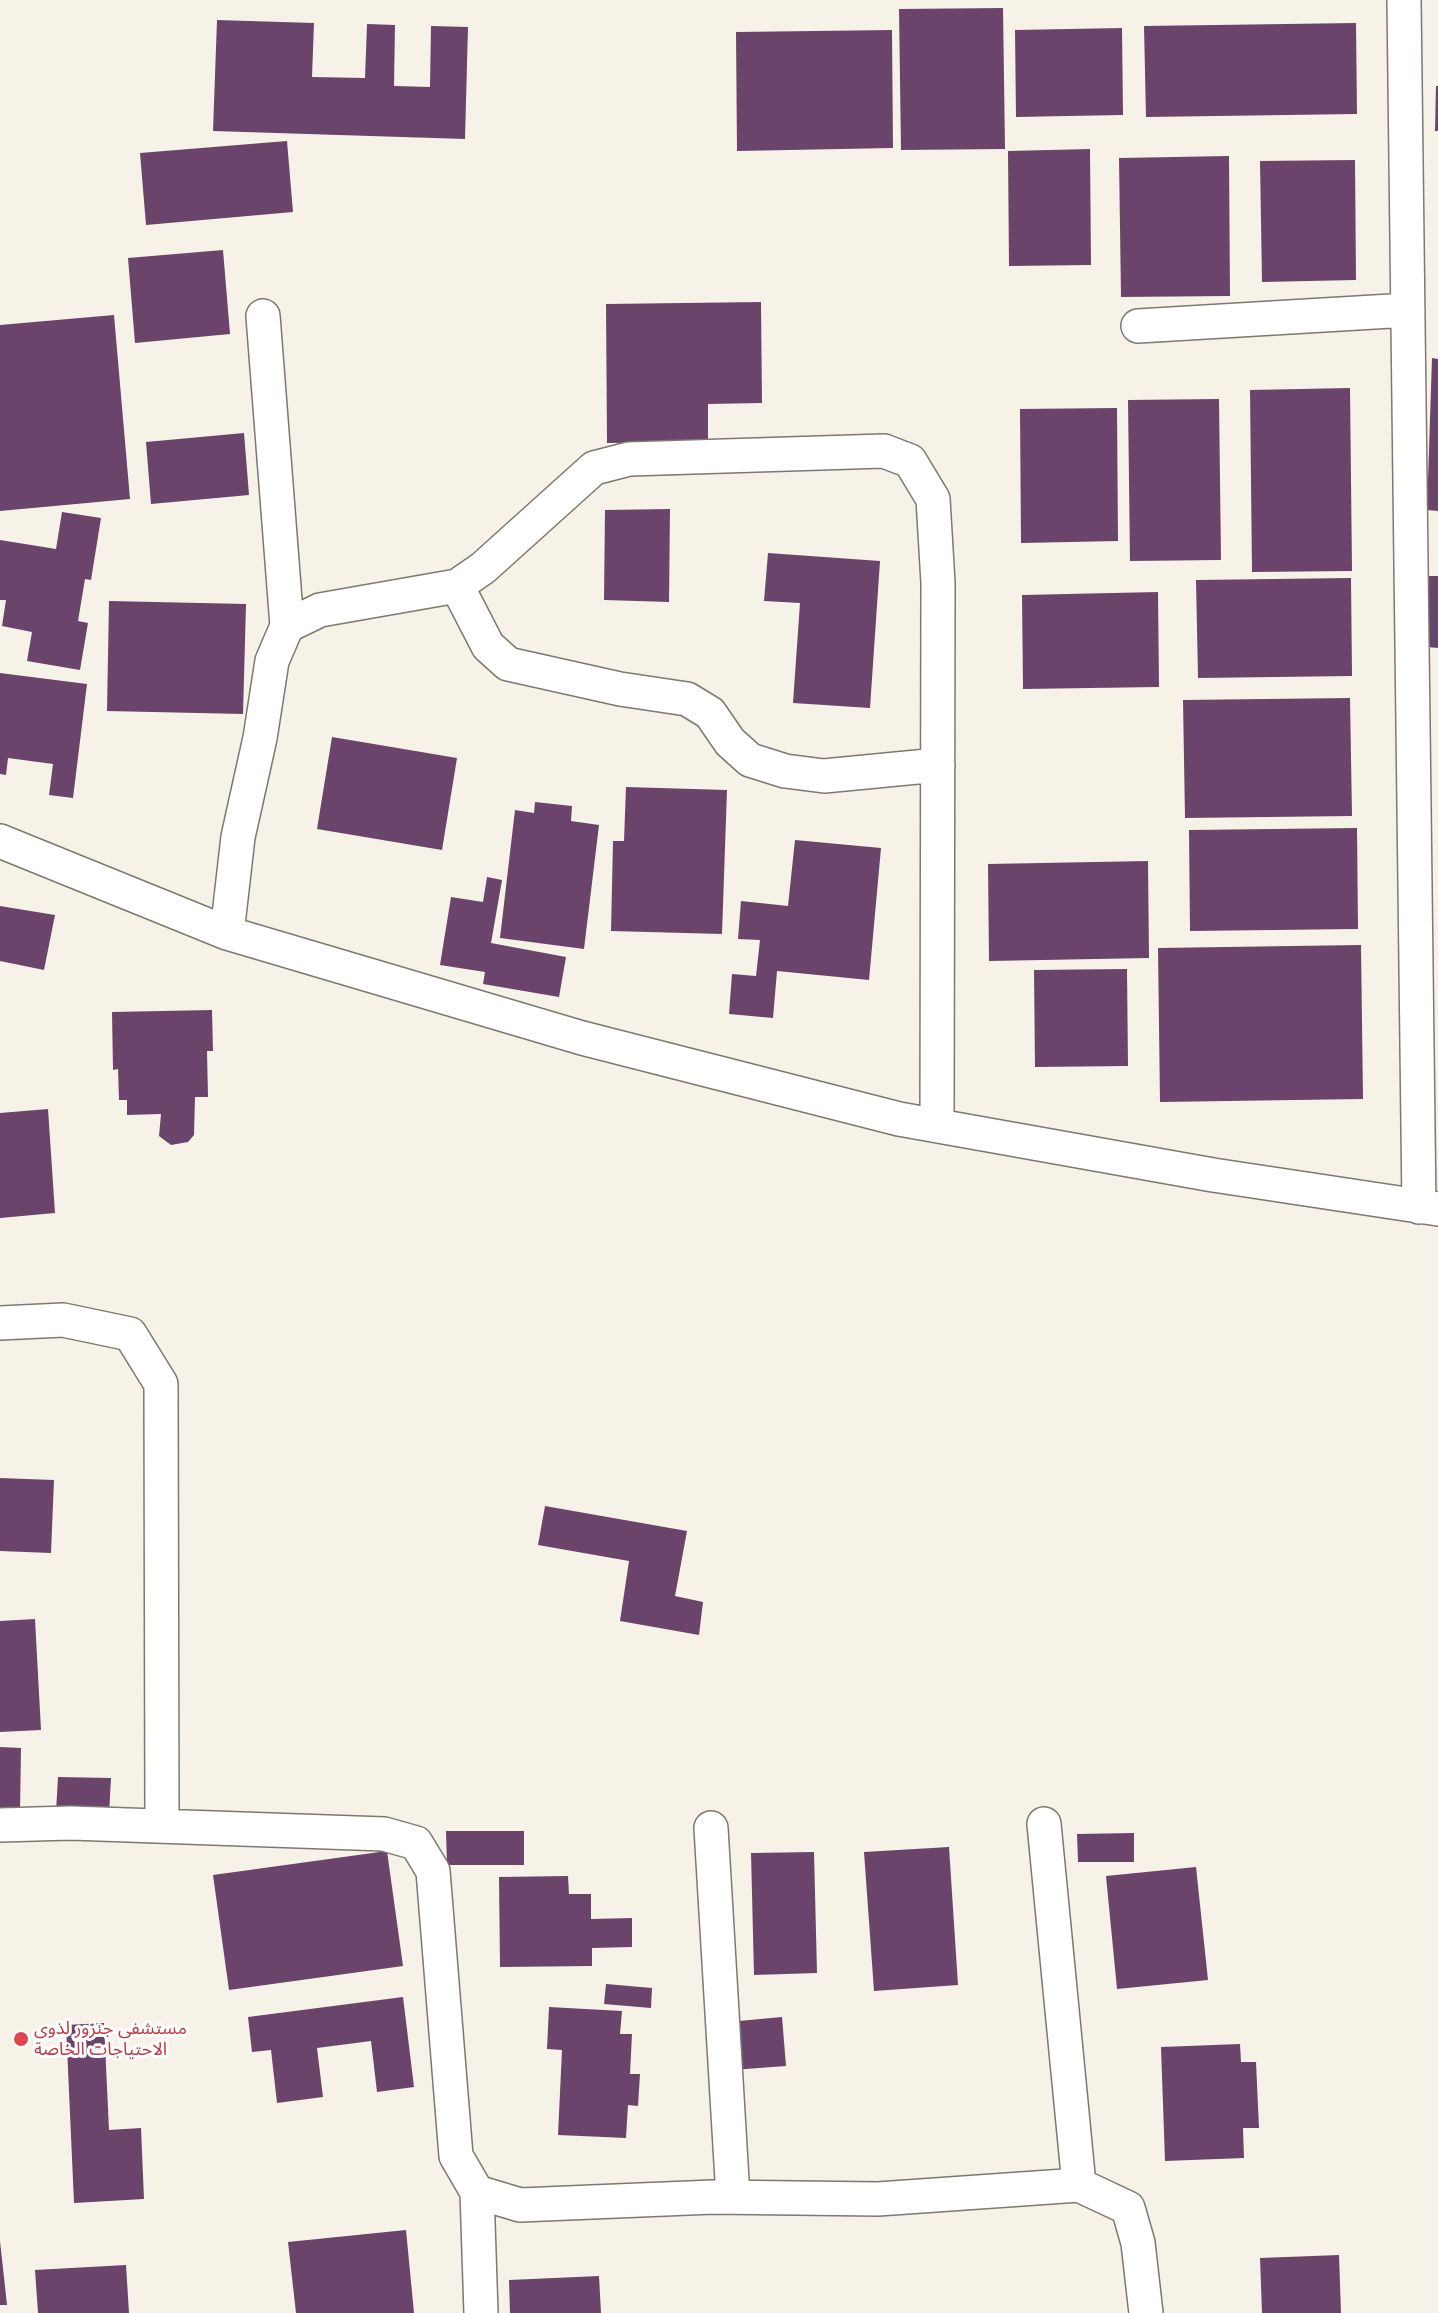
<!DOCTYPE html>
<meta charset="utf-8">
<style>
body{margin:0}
canvas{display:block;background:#f7f2e7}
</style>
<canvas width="1438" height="2313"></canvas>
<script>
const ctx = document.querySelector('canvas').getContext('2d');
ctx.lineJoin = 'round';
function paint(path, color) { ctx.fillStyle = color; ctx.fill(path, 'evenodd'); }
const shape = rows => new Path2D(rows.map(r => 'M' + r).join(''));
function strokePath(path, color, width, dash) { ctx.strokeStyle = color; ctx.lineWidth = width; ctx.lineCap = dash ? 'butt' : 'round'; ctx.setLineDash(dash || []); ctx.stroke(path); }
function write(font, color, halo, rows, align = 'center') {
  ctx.font = font + ' Mulish,"Noto Sans Arabic",sans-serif'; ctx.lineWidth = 6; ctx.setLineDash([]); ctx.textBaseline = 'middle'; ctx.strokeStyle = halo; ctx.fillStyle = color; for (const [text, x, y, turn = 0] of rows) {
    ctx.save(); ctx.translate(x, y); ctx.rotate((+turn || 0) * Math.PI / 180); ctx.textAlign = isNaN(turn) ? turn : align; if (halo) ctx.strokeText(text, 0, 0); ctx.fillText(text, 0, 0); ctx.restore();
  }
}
paint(shape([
 [1003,8,1005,149,901,150,899,9],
 [217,20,314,23,312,77,365,78,367,24,395,25,394,86,430,87,431,26,468,27,465,139,213,131],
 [1356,23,1357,114,1146,117,1144,26],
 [1122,28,1123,115,1016,117,1015,30],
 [892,30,893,148,737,151,736,32],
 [1436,86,1438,86,1438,131,1435,131],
 [287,141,293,212,146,225,140,153],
 [1090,149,1091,265,1009,266,1008,151],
 [1229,156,1230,296,1121,297,1119,158],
 [1355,160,1356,280,1262,282,1260,161],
 [223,250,230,334,135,343,128,258],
 [761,302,762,403,708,404,708,442,607,443,606,304],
 [114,315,130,499,0,511,0,325],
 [1432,358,1438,359,1438,511,1427,510],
 [1350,388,1352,571,1252,572,1250,390],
 [1219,399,1221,560,1130,561,1128,400],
 [1117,408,1118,541,1021,543,1020,409],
 [244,433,249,495,151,504,146,442],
 [670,509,669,602,604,600,605,510],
 [62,512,101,518,91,580,85,579,78,621,88,623,80,670,27,661,32,632,2,626,6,600,0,600,0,540,56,549],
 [768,553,880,561,870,708,793,703,800,603,764,601],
 [1429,576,1438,576,1438,648,1427,647],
 [1351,578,1352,676,1198,678,1196,580],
 [1158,592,1159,687,1023,689,1022,595],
 [109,601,246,604,243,714,107,711],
 [0,673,87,684,73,798,49,795,53,764,8,758,6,775,0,774],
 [1350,698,1352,816,1185,818,1183,700],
 [332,737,457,758,442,850,317,829],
 [626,787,727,790,722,934,611,931,613,841,624,841],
 [535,802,572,806,571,821,599,825,584,949,500,938,515,810,534,813],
 [1357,828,1358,929,1190,931,1189,830],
 [795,840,881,848,869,980,777,971,773,1018,729,1014,732,974,756,976,760,940,738,939,741,901,788,906],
 [1148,861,1149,958,989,961,988,864],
 [487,877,502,880,491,943,566,957,559,997,483,984,485,972,440,965,451,897,483,902],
 [0,906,55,915,44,970,0,961],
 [1361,945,1363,1099,1160,1102,1158,948],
 [1127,969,1128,1066,1035,1067,1034,970],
 [212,1010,213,1051,207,1051,208,1097,195,1097,194,1135,188,1142,171,1145,159,1136,161,1114,127,1115,127,1100,119,1100,118,1069,113,1070,112,1012],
 [48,1109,55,1213,0,1218,0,1113],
 [0,1478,54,1480,51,1553,0,1551],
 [545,1506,687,1531,675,1596,703,1602,699,1635,620,1621,629,1561,538,1545],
 [35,1619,41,1730,0,1732,0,1621],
 [0,1747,21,1748,20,1812,0,1812],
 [58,1777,111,1778,109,1814,56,1812],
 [446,1831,524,1831,524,1865,447,1865],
 [1134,1833,1134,1862,1078,1862,1077,1834],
 [949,1847,958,1985,874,1991,864,1852],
 [387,1851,403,1966,229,1990,213,1875],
 [814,1852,817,1973,754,1975,751,1853],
 [1196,1867,1208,1980,1117,1989,1106,1876],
 [568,1876,569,1894,591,1894,591,1919,632,1918,632,1947,592,1948,592,1966,500,1967,499,1877],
 [606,1984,652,1988,651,2008,604,2004],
 [403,1997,414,2087,377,2092,371,2041,317,2048,323,2097,277,2103,271,2050,252,2052,248,2017],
 [549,2007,622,2011,620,2034,632,2034,630,2074,640,2074,638,2106,628,2105,626,2138,558,2135,562,2050,547,2049],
 [782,2017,786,2066,732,2070,728,2022],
 [104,2023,109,2130,141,2128,144,2199,74,2203,66,2025],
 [1240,2044,1241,2062,1256,2062,1259,2128,1243,2128,1244,2158,1165,2161,1161,2047],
 [406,2230,414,2313,296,2313,288,2242],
 [0,2241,7,2305,0,2305],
 [1339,2255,1341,2313,1262,2313,1260,2258],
 [126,2265,129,2313,38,2313,35,2270],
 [599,2276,601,2313,510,2313,509,2280]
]), '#6b446b');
const minor = shape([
 [1404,0,1419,1207],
 [263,316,287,626],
 [1138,326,1408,310],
 [457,586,488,646,508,664,620,689,687,699,710,713,730,742,750,760,785,771,824,776,938,765],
 [0,841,227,933,582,1038,899,1119,1213,1175,1438,1209],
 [227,933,238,837,260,738,272,661,287,626,320,610,457,586,483,568,594,468,629,459,884,451,910,461,933,499,938,583,937,1125],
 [0,1323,63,1320,130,1334,161,1384,162,1826],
 [1044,1824,1079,2185],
 [0,1825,71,1823,384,1834,416,1843,433,1871,456,2156,477,2192,520,2205,713,2197,878,2199,1079,2185,1128,2208,1138,2243,1146,2313],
 [711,1828,733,2197],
 [477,2192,481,2313]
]);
strokePath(minor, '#7d7970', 36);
strokePath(minor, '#fff', 33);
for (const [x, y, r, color] of [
 [21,2039,8,"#e0444e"]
]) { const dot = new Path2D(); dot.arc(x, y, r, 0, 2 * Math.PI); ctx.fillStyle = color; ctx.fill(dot); strokePath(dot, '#fff', 2); }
write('18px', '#be3a42', '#fff', [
 ["مستشفي جنزور لذوي",34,2029],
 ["الاحتياجات الخاصة",34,2050]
], 'left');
</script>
